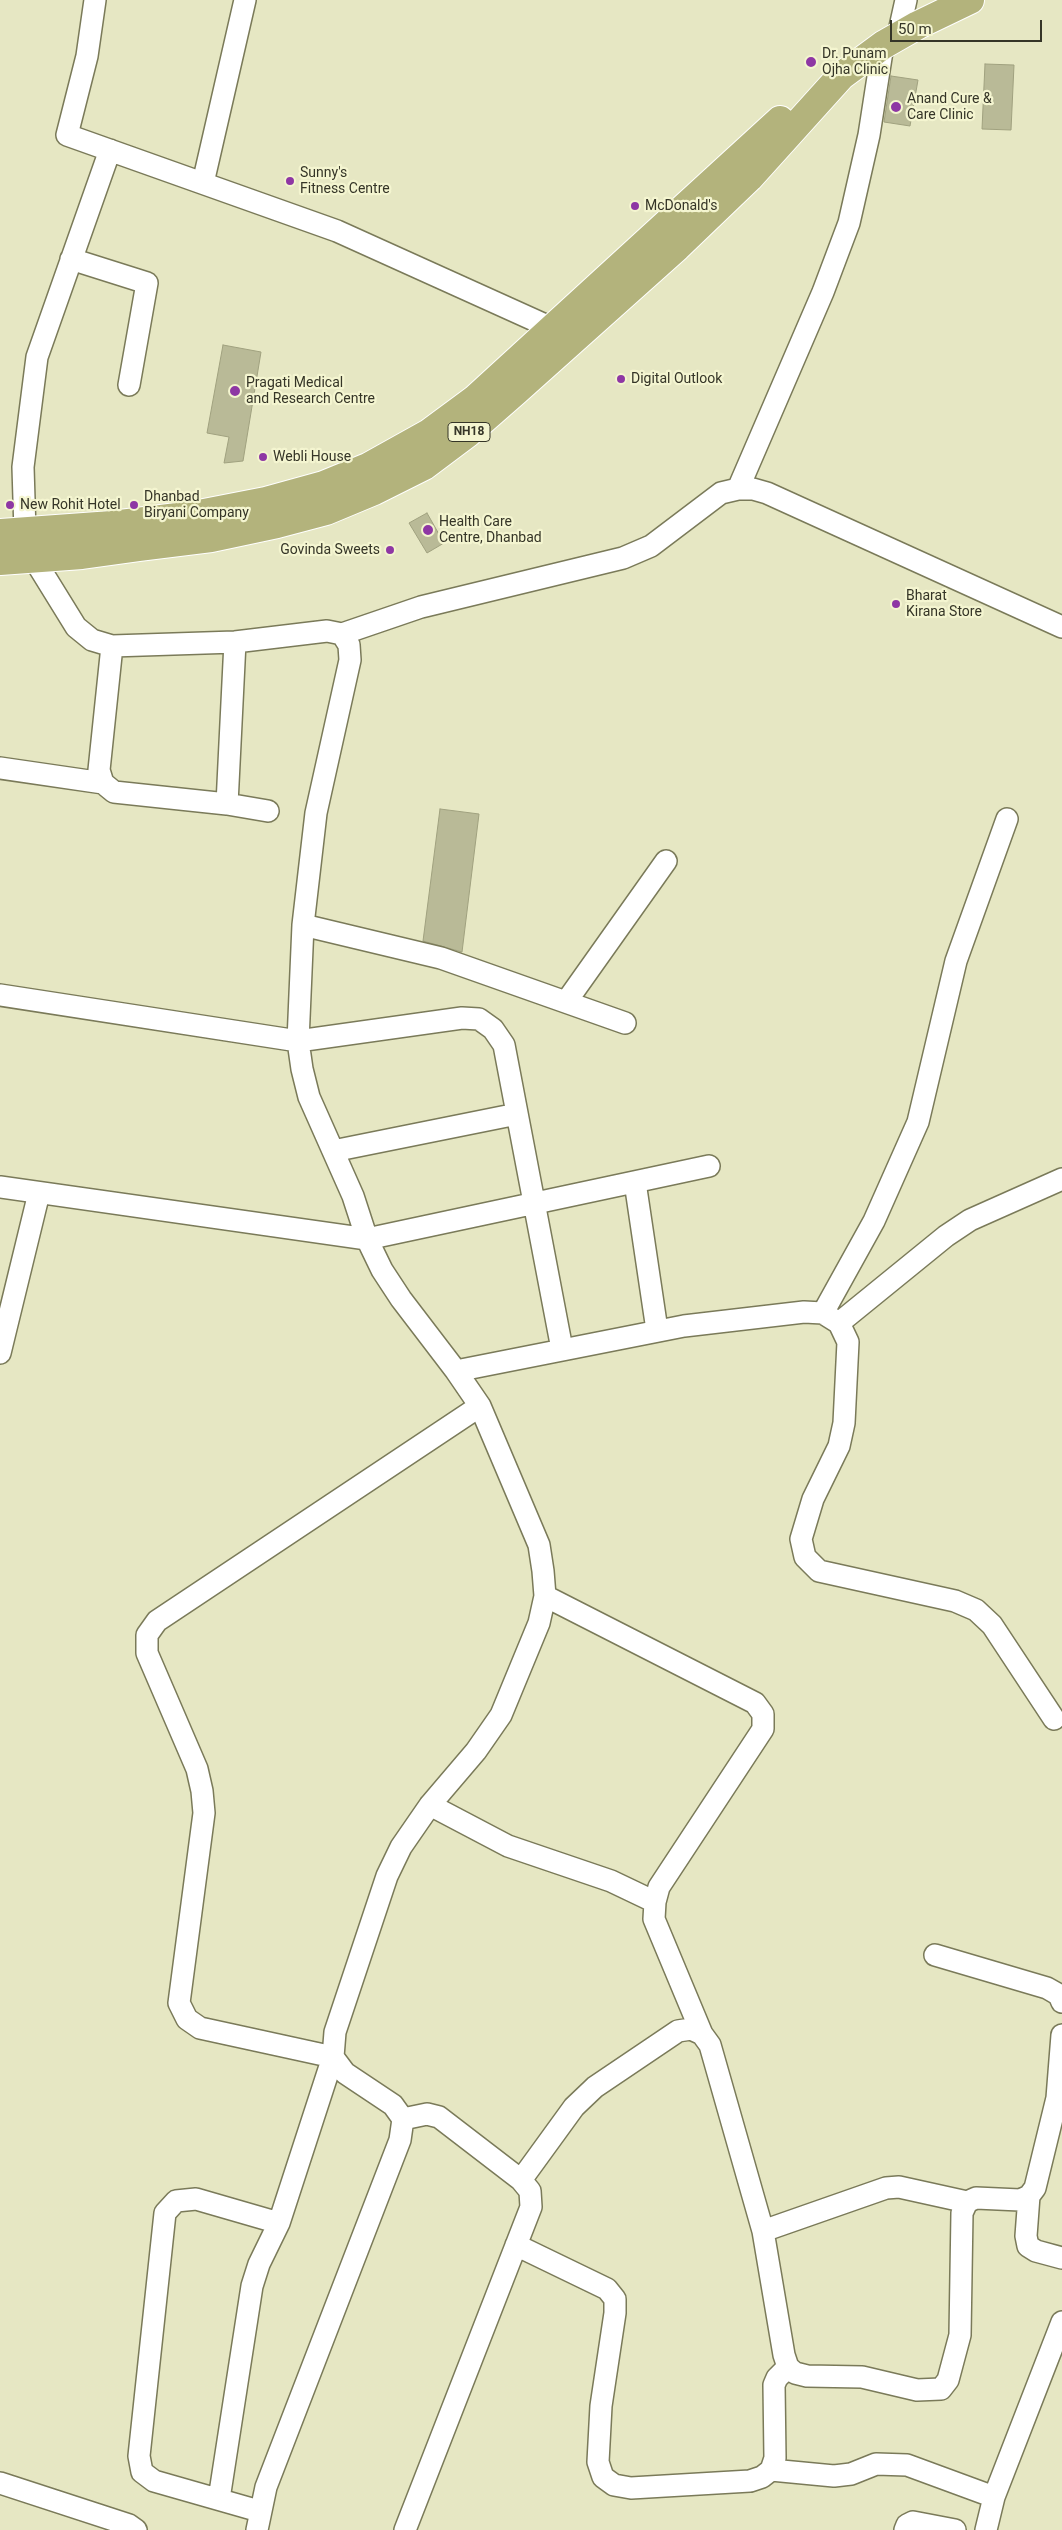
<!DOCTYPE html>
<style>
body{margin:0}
#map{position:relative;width:1062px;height:2530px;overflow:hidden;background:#e6e7c3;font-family:Roboto,sans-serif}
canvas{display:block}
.scale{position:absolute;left:890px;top:20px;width:152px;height:22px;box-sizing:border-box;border:2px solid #353527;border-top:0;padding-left:6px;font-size:15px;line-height:18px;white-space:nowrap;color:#353527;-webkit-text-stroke:4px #f4f5d0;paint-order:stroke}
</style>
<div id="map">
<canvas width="1062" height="2530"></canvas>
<div class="scale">50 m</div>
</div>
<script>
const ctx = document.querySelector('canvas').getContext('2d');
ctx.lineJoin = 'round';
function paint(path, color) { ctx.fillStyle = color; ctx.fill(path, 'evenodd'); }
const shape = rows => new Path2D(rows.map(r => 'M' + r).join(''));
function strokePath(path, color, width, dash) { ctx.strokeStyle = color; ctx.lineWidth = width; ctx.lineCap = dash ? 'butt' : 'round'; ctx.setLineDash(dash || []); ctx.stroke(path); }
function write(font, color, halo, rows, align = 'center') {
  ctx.font = font + ' Roboto,sans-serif'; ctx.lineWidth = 4.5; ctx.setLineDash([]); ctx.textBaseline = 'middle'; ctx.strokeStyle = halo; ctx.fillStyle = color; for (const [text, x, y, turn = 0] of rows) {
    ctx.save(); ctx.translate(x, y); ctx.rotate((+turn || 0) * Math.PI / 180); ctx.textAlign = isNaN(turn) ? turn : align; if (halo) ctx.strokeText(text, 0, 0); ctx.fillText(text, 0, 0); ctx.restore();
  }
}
const building = shape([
 [985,64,1014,65,1011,130,982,129,985,64],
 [891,76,918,80,910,126,884,122,891,76],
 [223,345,261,352,243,461,224,463,229,437,207,433,223,345],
 [427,513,444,543,427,553,409,523,427,513],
 [440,809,479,814,462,952,423,941,440,809]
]);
paint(building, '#b9ba97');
strokePath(building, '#a0a17f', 1);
const minor = shape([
 [95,0,87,56,67,135,337,231,565,334],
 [898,36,906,0],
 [203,183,245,0],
 [71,259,147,283,129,385],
 [738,489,823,292,849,223,869,135,883,45],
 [25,532,23,467,37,357,110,150],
 [34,559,76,627,92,640,112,646,235,642,327,631,342,634,349,645,350,660,316,813,303,925,298,1041,302,1069,309,1097,353,1196,367,1239,382,1270,401,1299,456,1371,480,1406,539,1545,543,1571,545,1596,539,1623,501,1715,476,1751,430,1805,401,1847,387,1876,335,2032,333,2057,345,2073,393,2105,403,2119,400,2140,266,2487,257,2530],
 [342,634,421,607,623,558,651,546,721,493,738,489,753,489,767,493,1062,627],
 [112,646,99,770,103,783,114,792,227,804,268,811],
 [0,768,103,783],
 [227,804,235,642],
 [303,925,441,958,625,1023],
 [0,995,298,1041,462,1018,479,1019,493,1029,504,1045,562,1349],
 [566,1002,666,861],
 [333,1151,517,1114],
 [635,1182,657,1330],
 [0,1187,367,1239,709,1166],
 [823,1313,874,1221,918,1122,956,961,1007,819],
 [839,1323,946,1236,970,1220,1062,1179],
 [0,1353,39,1193],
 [456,1371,684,1326,804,1312,823,1313,839,1323,848,1342,844,1423,839,1446,813,1499,801,1539,805,1557,819,1571,955,1601,976,1610,992,1625,1054,1719],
 [545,1596,755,1703,763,1714,763,1729,659,1887,655,1902,654,1919,702,2034],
 [430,1805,508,1846,611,1881,655,1902],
 [935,1955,1047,1988,1059,1995,1062,2002],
 [403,2119,427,2114,439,2117,521,2180,530,2191,531,2207,405,2530],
 [521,2180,574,2107,595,2087,678,2031,691,2029,702,2034,710,2045,763,2231,784,2355,788,2367,795,2373,807,2376,862,2377,917,2390,941,2389,948,2380,960,2335,962,2213,967,2202,976,2198,1020,2200,1029,2196,1035,2188,1057,2098,1062,2035],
 [1029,2196,1026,2236,1028,2246,1036,2251,1062,2258],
 [763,2231,886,2188,899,2187,967,2202],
 [516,2245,607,2289,615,2299,615,2313,601,2406,598,2462,603,2477,614,2485,631,2488,750,2481,762,2477,771,2470,775,2458,774,2385,777,2378,788,2367],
 [771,2470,834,2476,851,2474,876,2464,907,2465,994,2497],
 [0,2483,129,2525,136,2530],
 [219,2499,252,2286,259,2264,279,2223,333,2057,200,2028,187,2019,179,2003,204,1813,202,1791,197,1769,147,1653,147,1635,157,1621,480,1406],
 [259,2511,154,2481,142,2472,139,2456,165,2213,176,2201,196,2199,279,2223],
 [905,2530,907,2525,913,2522,955,2530],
 [986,2530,994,2497,1062,2322]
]);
const trunk = shape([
 [0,533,112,525,194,515,266,501,324,485,368,467,429,433,475,399,780,120],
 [0,561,82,555,140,547,211,538,277,524,326,511,374,491,424,466,468,433,516,391,677,247,749,178,841,76,883,45,918,25,970,0]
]);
strokePath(minor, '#7a7a59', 24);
strokePath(trunk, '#fff', 30);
strokePath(minor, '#fff', 21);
strokePath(trunk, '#b3b37c', 28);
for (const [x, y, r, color] of [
 [811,62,6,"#8e37a4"],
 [896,107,6,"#8e37a4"],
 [290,181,5,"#8e37a4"],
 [635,206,5,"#8e37a4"],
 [621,379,5,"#8e37a4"],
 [235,391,6,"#8e37a4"],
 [263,457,5,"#8e37a4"],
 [10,505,5,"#8e37a4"],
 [134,505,5,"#8e37a4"],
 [428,530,6,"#8e37a4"],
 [390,550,5,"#8e37a4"],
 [896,604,5,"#8e37a4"]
]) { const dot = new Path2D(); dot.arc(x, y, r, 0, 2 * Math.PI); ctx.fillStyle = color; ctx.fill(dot); strokePath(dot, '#f4f5d0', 2); }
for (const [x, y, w] of [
 [469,432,42]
]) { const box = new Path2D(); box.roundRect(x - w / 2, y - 9.5, w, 19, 4); ctx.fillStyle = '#f4f5d0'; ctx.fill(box); strokePath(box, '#353527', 1); }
write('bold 12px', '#353527', null, [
 ["NH18",469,432]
]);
write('14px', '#353527', '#f4f5d0', [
 ["Dr. Punam",822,54],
 ["Ojha Clinic",822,70],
 ["Anand Cure &",907,99],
 ["Care Clinic",907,115],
 ["Sunny's",300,173],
 ["Fitness Centre",300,189],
 ["McDonald's",645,206],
 ["Digital Outlook",631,379],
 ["Pragati Medical",246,383],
 ["and Research Centre",246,399],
 ["Webli House",273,457],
 ["Dhanbad",144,497],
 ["Biryani Company",144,513],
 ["New Rohit Hotel",20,505],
 ["Health Care",439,522],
 ["Centre, Dhanbad",439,538],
 ["Govinda Sweets",380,550,"right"],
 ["Bharat",906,596],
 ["Kirana Store",906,612]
], 'left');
</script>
